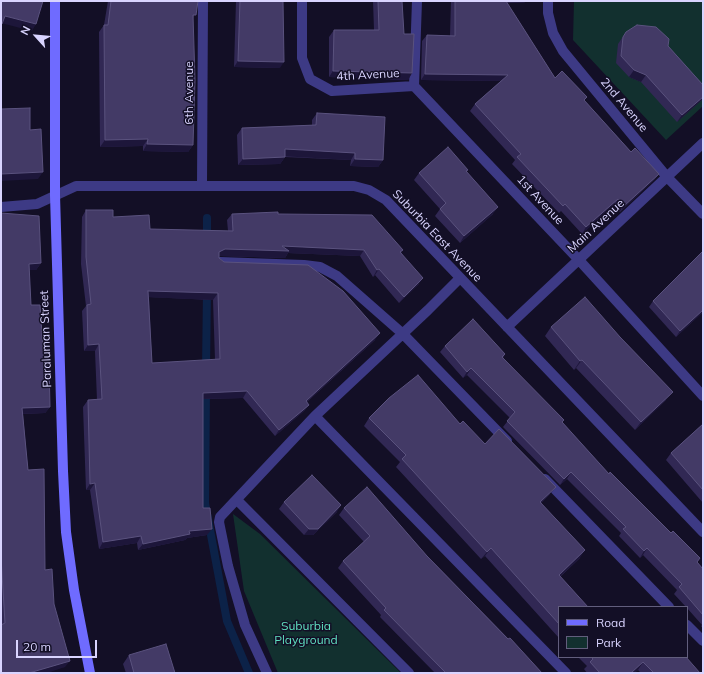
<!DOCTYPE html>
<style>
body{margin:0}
#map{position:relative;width:704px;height:674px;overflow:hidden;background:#130f26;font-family:Mulish,sans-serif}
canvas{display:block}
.frame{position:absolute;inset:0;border:2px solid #d9d4ff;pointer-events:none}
.legend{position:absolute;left:558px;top:606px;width:130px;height:52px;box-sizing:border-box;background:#130f26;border:1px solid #625e7d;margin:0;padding:5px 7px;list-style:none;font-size:12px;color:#d9d4ff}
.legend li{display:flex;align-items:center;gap:8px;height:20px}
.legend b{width:20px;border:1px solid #625e7d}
.north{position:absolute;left:16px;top:16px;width:40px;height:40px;-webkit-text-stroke:3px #130f26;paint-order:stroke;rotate:297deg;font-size:11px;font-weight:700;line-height:16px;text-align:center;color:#d9d4ff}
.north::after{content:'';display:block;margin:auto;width:14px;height:18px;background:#d9d4ff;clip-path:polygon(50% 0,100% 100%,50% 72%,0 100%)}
.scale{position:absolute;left:16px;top:640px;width:81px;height:18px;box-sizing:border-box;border:2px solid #d9d4ff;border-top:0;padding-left:5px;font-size:12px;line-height:14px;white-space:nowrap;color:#d9d4ff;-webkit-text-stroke:3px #130f26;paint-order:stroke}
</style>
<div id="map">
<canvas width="704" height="674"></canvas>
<div class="frame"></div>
<ul class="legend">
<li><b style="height:5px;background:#6f6bff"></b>Road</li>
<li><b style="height:11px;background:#12302f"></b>Park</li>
</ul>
<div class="north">N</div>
<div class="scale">20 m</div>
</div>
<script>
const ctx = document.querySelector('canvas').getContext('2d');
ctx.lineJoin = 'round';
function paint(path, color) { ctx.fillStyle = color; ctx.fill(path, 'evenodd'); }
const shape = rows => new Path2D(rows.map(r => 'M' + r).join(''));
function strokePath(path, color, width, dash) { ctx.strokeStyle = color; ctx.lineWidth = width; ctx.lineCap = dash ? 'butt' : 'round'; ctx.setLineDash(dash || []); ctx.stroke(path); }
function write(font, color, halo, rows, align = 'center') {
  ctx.font = font + ' Mulish,sans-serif'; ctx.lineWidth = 3; ctx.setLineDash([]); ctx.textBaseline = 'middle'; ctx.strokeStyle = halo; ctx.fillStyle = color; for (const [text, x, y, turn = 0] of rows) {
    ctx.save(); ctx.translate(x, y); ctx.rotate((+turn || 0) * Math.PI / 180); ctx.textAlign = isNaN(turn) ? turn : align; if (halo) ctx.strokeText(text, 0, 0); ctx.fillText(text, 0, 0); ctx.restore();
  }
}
paint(shape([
 [574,1,703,1,703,106,666,140,573,40],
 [233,514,260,534,401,673,278,673,244,591]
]), '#12302f');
strokePath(shape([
 [207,242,207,218],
 [206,370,207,289],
 [206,389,205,503,227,621,249,673]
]), '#0c2248', 8);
strokePath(shape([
 [302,1,302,58,310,79,332,91,414,86],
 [417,1,414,86,579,260,703,396],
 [548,1,548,13,553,33,563,51,667,177,703,214],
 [202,185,203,1],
 [1,207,37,204,76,186,354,186,369,190,386,200,703,532],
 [220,262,304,265,320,267,337,276,403,334,507,441],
 [507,327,703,143],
 [315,416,566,673],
 [545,479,669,607],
 [237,500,409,673],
 [687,625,703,641],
 [267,673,245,625,228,566,219,522,220,517,315,416,428,310,460,278]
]), '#3d3a85', 10);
strokePath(shape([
 [55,1,55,195,63,471,66,532,74,590,90,673]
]), '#6f6bff', 10);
paint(shape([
 [108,1,198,1,193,19,193,145,188,152,143,151,143,146,100,147,99,32,104,25],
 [236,1,283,1,280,68,234,67],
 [373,1,402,1,404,34,412,73,408,80,329,77,329,37,334,30,374,30],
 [451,1,525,1,524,3,507,3,555,78,584,101,631,152,659,174,654,180,620,212,613,205,582,234,561,211,559,213,512,164,515,160,470,111,475,104,501,81,421,80,422,41,427,35,450,36],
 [626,32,668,46,703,85,703,99,677,122,641,82,629,77,616,63,618,44],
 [317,113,383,160,378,167,350,166,351,160,285,157,280,164,238,165,237,135,242,128,312,125,312,120],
 [468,170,466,172,493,214,460,243,435,216,440,209,414,180,419,173],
 [86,210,113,217,150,229,228,231,227,220,232,214,278,214,403,250,401,252,419,284,399,303,375,275,373,277,360,256,288,253,285,258,220,256,219,256,219,258,224,262,375,340,307,402,309,405,304,411,275,436,243,398,203,399,203,508,207,535,187,538,185,540,138,550,137,543,99,549,90,490,86,490,83,407,88,400,97,400,95,351,84,351,82,311,86,306,81,264,82,217],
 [149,297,213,300,215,360,152,363],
 [1,213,41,263,36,270,29,270,31,305,44,363,50,407,45,413,23,414,28,470,45,570,54,604,65,667,1,673],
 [703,251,703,312,676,337,649,307,653,301],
 [551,327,620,337,666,400,635,430,576,368,574,370,545,336],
 [445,346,505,354,503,358,609,474,671,533,700,558,697,562,703,569,703,629,701,626,702,625,687,608,687,607,686,607,674,594,677,590,643,555,640,558,619,536,621,533,567,479,560,485,503,427,510,418,467,375,463,378,440,352],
 [369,418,460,424,550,494,541,503,580,558,561,576,559,607,559,638,485,556,481,559,396,467,400,462,364,426],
 [703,424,703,503,666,460,671,453],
 [284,502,337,512,313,535,304,535,279,509],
 [344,508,427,556,542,673,435,673,380,617,381,615,338,568,343,561,364,542,339,515],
 [129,655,175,673,126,673,123,664],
 [578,657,678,657,700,673,641,673,638,670,634,673,587,673,584,669,587,666]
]), '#312854');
paint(shape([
 [499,1,525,1,524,3,498,2],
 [5,16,36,24,32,31,1,23],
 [238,61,284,62,280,68,234,67],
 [634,70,646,75,641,82,629,77],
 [333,71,412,73,408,80,329,77],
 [425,74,508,75,504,81,421,80],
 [703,97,703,99,677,122,682,115],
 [148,139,143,146,100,147,105,140],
 [147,144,193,145,188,152,143,151],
 [285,149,355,153,351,160,280,156],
 [285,157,280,164,238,165,243,159],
 [355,159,383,160,378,167,350,166],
 [43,172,38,179,1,181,1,174],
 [659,174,654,180,620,212,624,206],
 [618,199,613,205,582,234,586,227],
 [498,207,493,214,460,243,464,236],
 [282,246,364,250,360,256,288,253,285,258,220,256,215,258,219,252,225,249],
 [41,263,36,270,24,270,29,264],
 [379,269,375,275,373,277,377,270],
 [423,278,419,284,399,303,404,297],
 [148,291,218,293,213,300,144,297],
 [703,310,703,312,676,337,680,331],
 [380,333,375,340,301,407,306,401],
 [99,344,95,351,84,351,88,345],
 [582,360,576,368,574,370,580,361],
 [471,368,467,375,463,378,467,372],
 [247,391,243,398,199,399,203,393],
 [673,392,666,400,635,430,641,422],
 [309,405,304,411,275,436,279,430],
 [50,407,45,413,18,414,22,408],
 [571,472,567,479,560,485,564,479],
 [95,483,90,490,86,490,90,484],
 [556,487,550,494,534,509,540,502],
 [341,505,337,512,313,535,304,535,309,529],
 [212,529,207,535,187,538,185,540,138,550,143,544,189,531],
 [141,536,137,543,99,549,103,542],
 [491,548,485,556,481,559,487,552],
 [647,548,643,555,640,558,644,551],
 [585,550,580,558,554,582,559,575],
 [70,661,65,667,47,673,29,673],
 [643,662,638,670,634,673,631,673]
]), '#1d163a');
const building = shape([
 [1,1,43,1,36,24,5,16,2,24,1,24,1,1],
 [111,1,198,1,196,15,193,15,195,80,193,145,147,144,148,139,105,140,104,25,108,25,111,1],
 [240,1,283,1,284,62,238,61,240,1],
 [378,1,402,1,404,34,414,34,412,73,333,71,334,30,379,30,378,1],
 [455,1,506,1,555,78,562,71,587,97,584,100,631,152,635,148,659,174,624,206,618,199,586,227,565,204,563,206,517,157,521,154,475,104,508,75,425,74,427,35,455,36,455,1],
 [637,25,656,27,669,39,668,46,703,85,703,97,682,115,646,75,634,70,621,56,623,37,626,32,637,25],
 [30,108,30,130,41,129,43,172,1,174,1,109,30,108],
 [317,113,385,117,383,160,355,159,355,153,285,149,285,157,243,159,242,128,316,125,317,113],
 [448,147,468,170,466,171,498,207,464,236,440,209,446,203,419,173,448,147],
 [86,210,113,210,113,217,149,215,150,229,233,231,232,214,278,212,278,214,372,215,403,250,400,252,423,278,404,297,379,269,377,270,364,250,282,246,289,251,225,249,219,252,219,258,224,262,308,265,343,291,380,333,306,401,309,405,279,430,247,391,203,393,203,508,210,508,212,529,189,531,190,534,143,544,141,536,103,542,95,483,90,484,88,400,102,399,99,344,88,345,87,305,91,304,86,257,86,210],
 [148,291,218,293,220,359,152,363,148,291],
 [1,213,39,216,41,263,29,264,31,305,40,305,44,363,49,363,50,407,22,408,28,470,44,469,45,570,52,569,54,604,70,661,29,673,1,673,1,625,5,623,1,557,1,213],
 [703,251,703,310,680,331,653,301,703,251],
 [585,297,620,337,673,392,641,422,582,360,580,361,551,327,585,297],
 [473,319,505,354,502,357,564,420,562,422,609,474,610,472,671,533,673,531,700,558,697,562,703,569,703,615,679,587,682,584,647,548,644,551,623,529,626,527,571,472,564,479,507,421,515,412,471,368,467,372,445,346,473,319],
 [418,375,460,424,463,421,485,444,499,429,556,487,540,502,585,550,559,575,588,607,559,607,559,624,491,548,487,552,402,459,406,455,369,418,389,398,418,375],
 [703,424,703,490,671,453,703,424],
 [312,475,341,505,318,529,309,529,284,502,312,475],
 [367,487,427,556,508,639,510,638,542,673,446,673,384,610,386,608,343,561,370,536,344,508,367,487],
 [166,644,175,673,134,673,129,655,166,644],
 [591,657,686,657,700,673,654,673,643,662,631,673,600,673,590,662,593,659,591,657]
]);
paint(building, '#433a66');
strokePath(building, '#5a527e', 1);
write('12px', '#d9d4ff', '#130f26', [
 ["4th Avenue",368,75,-3],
 ["6th Avenue",189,93,-90],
 ["2nd Avenue",624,105,50],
 ["1st Avenue",540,200,47],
 ["Main Avenue",596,226,-43],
 ["Suburbia East Avenue",437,236,46],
 ["Paraluman Street",46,339,-92]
]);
write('12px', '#5fe0c0', '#130f26', [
 ["Suburbia",306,626],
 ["Playground",306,640]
]);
</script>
